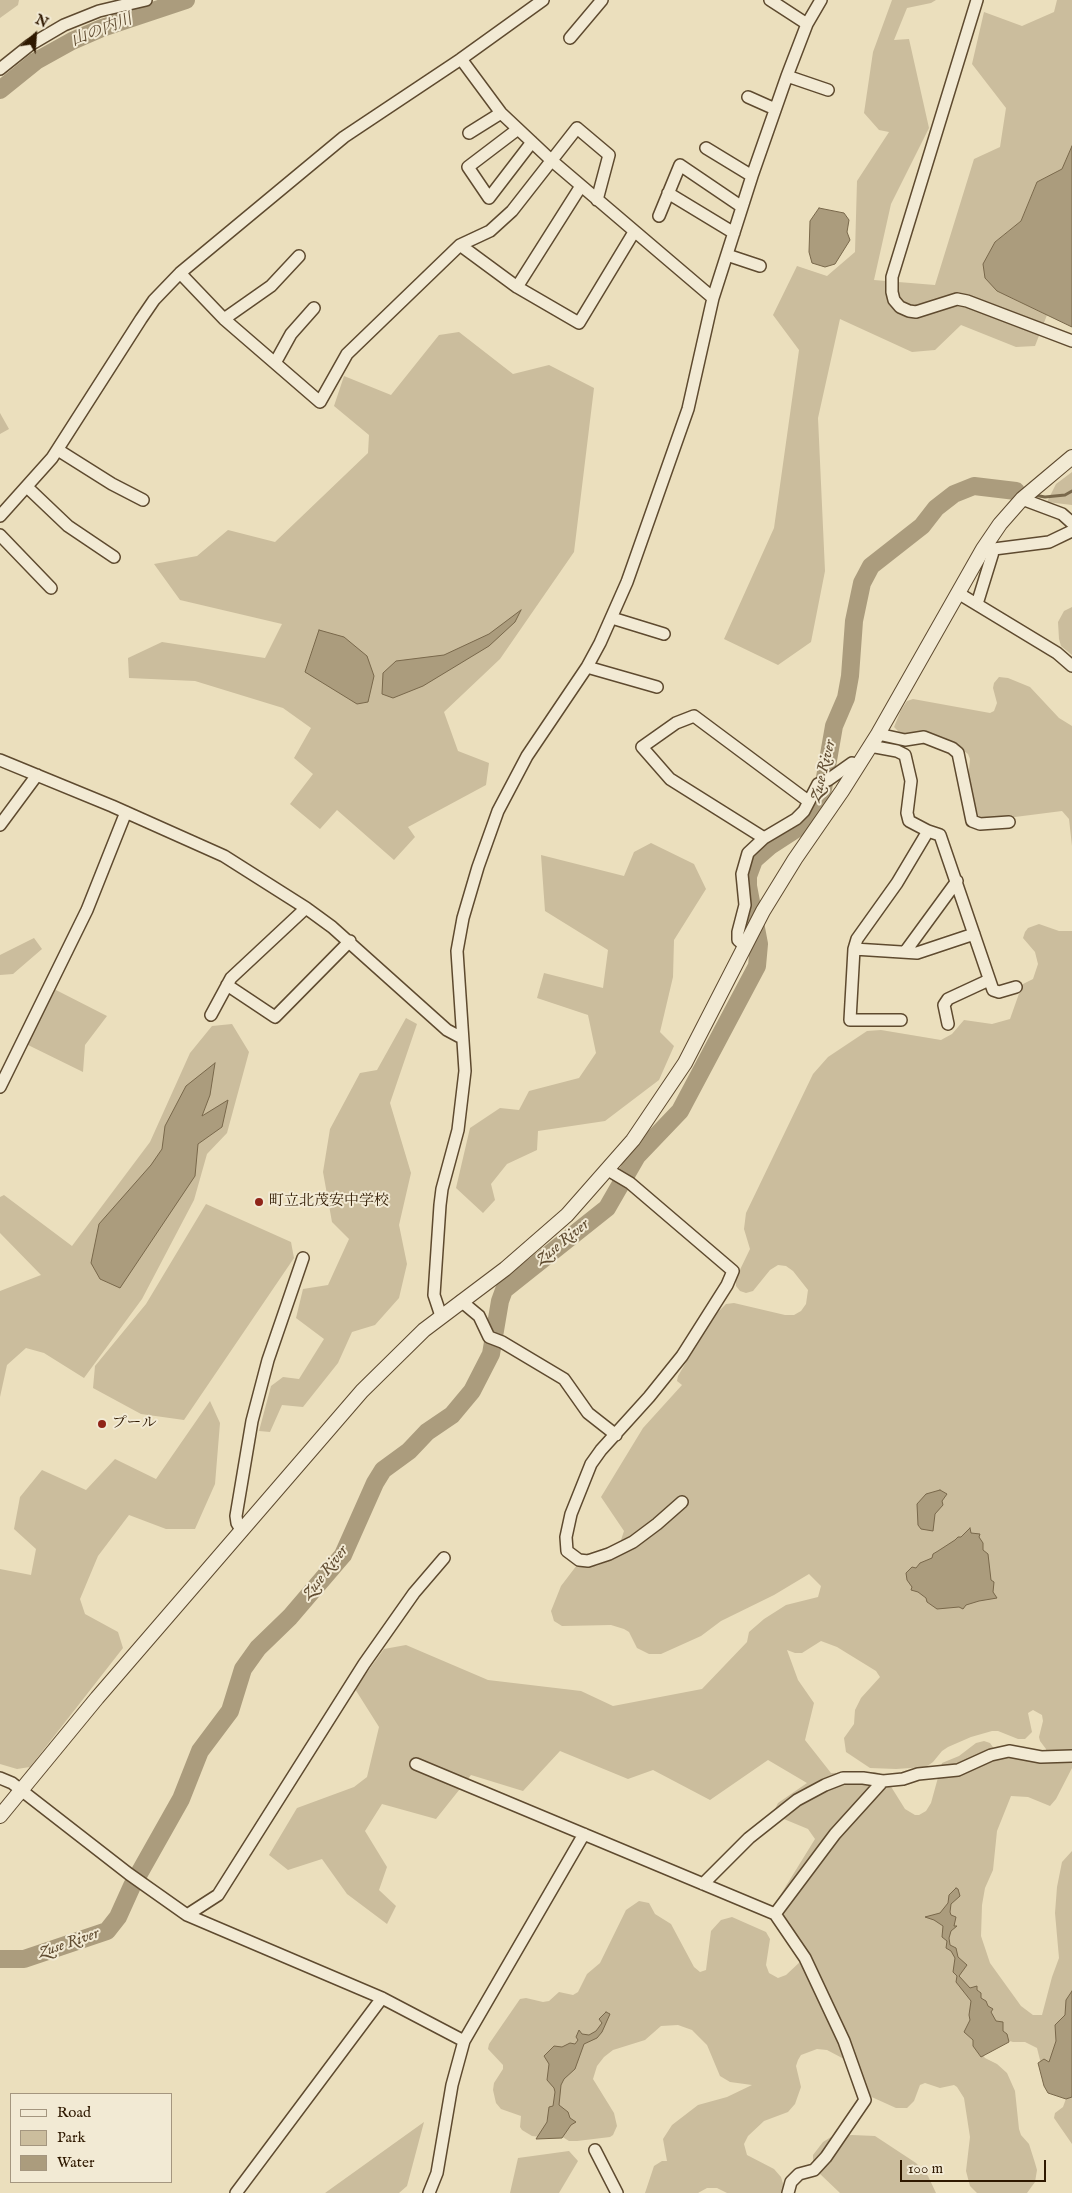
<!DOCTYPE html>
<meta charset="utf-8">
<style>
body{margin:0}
#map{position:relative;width:1072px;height:2193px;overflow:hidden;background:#ebdfbd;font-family:"IM FELL English",serif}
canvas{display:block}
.legend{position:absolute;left:10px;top:2093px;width:162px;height:90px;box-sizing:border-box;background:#f2ead4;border:1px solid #a4967f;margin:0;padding:6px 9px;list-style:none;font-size:15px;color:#2f1900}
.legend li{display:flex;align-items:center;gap:10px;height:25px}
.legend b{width:25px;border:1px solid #a4967f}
.north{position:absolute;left:10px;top:10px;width:50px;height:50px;-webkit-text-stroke:4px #f2ead4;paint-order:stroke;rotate:26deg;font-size:14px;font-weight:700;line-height:20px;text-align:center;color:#2f1900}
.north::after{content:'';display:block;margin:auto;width:18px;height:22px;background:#2f1900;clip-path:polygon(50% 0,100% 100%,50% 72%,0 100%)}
.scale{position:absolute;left:900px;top:2160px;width:146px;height:22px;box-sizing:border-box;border:2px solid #2f1900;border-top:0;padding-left:6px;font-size:15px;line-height:18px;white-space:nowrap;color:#2f1900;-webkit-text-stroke:4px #f2ead4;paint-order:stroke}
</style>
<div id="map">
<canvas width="1072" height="2193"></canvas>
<ul class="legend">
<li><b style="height:6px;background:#f2ead4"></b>Road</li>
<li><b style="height:14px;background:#cbbd9d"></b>Park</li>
<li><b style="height:14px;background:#ab9c7d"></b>Water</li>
</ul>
<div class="north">N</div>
<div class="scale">100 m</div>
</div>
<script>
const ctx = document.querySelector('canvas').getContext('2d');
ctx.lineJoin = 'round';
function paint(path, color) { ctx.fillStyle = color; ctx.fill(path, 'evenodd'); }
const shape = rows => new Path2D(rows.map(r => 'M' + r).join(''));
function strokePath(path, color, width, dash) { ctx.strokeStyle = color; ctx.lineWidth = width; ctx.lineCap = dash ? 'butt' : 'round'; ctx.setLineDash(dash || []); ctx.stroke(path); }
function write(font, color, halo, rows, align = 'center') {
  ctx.font = font + ' "IM FELL English","Noto Serif JP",serif'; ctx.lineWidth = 4; ctx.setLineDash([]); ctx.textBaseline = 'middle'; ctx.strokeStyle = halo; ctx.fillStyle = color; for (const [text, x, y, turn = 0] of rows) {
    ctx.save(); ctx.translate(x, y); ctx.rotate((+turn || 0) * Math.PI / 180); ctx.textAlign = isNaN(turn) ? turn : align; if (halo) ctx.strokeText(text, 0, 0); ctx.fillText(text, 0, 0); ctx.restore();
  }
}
paint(shape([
 [0,0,19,0,18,5,0,18],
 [892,0,936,0,931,3,907,8,894,40,909,39,929,128,891,204,874,280,935,285,974,159,1000,147,1006,108,972,64,984,12,1022,26,1054,12,1057,0,1072,0,1072,146,1063,169,1037,182,1021,221,995,242,997,291,1047,315,1035,346,1016,347,961,325,935,350,912,352,840,319,818,418,825,571,811,642,778,665,724,639,774,528,799,350,773,315,797,266,827,276,855,252,857,181,889,132,879,130,864,113,873,52],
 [459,332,513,374,549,365,594,388,574,552,500,659,444,712,458,751,489,763,486,785,408,827,415,837,394,860,337,810,320,829,290,804,313,774,294,758,311,728,283,708,195,681,129,678,128,658,162,642,265,658,282,624,180,600,154,564,197,556,228,530,275,542,368,453,369,435,334,406,344,376,391,395,439,335],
 [0,413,9,429,0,434],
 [1072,472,1072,505,1047,502,1056,484],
 [1072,607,1072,655,1061,646,1059,639,1058,622,1064,611],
 [999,677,1008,678,1030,687,1059,718,1072,726,1072,846,1069,819,1062,811,1007,818,979,818,968,781,970,759,968,754,943,737,902,735,894,727,901,710,907,701,913,699,990,713,994,711,997,703,993,688,994,683],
 [651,843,694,864,706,889,674,940,673,977,660,1032,674,1046,659,1080,605,1121,538,1131,537,1150,507,1164,491,1184,495,1200,483,1213,456,1188,470,1128,500,1108,519,1110,529,1091,579,1078,596,1053,588,1015,537,998,544,973,603,988,608,950,545,911,541,855,624,876,634,852],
 [1039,924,1059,931,1072,931,1072,1768,1056,1799,1050,1806,1028,1797,1011,1796,997,1831,993,1870,985,1888,982,1905,981,1936,990,1963,1021,2006,1033,2015,1042,2015,1052,1977,1059,1958,1055,1913,1057,1887,1062,1862,1072,1851,1072,1997,1051,2065,1041,2064,1037,2048,1025,2042,1013,2042,1003,2039,977,2048,985,2058,997,2064,1007,2073,1015,2091,1019,2129,1021,2135,1029,2144,1035,2163,1037,2170,1035,2182,1027,2193,977,2193,970,2186,966,2171,970,2137,964,2098,957,2087,954,2085,940,2088,925,2083,920,2085,914,2101,907,2108,896,2108,865,2094,844,2059,827,2050,817,2049,801,2055,798,2060,796,2066,801,2087,795,2104,788,2112,764,2121,748,2136,744,2144,747,2155,774,2169,781,2177,784,2187,782,2193,727,2193,717,2188,707,2188,698,2193,645,2193,654,2166,662,2161,667,2161,663,2139,672,2125,698,2105,727,2097,752,2085,730,2082,720,2076,707,2045,692,2030,678,2025,661,2026,645,2040,613,2050,604,2057,597,2066,593,2079,614,2113,617,2126,613,2135,610,2137,577,2141,569,2141,561,2136,558,2094,559,2081,583,2037,555,2082,557,2108,541,2137,532,2136,522,2130,520,2127,521,2116,501,2109,496,2103,493,2090,494,2083,503,2069,503,2065,488,2049,489,2044,520,1999,526,1998,543,2002,549,2001,559,1992,573,1995,578,1992,587,1974,600,1963,626,1910,639,1901,649,1903,655,1914,671,1924,694,1967,700,1972,706,1970,711,1931,721,1920,732,1917,766,1932,770,1939,766,1965,769,1973,778,1978,786,1975,801,1961,773,1907,815,1839,808,1829,779,1817,775,1809,778,1803,807,1783,768,1760,710,1800,653,1770,628,1779,560,1751,523,1791,471,1775,436,1819,382,1804,365,1831,387,1867,379,1890,396,1906,387,1924,347,1894,322,1859,288,1870,269,1855,297,1808,354,1787,367,1777,379,1727,355,1689,384,1649,406,1645,488,1680,581,1691,613,1706,702,1689,747,1642,749,1632,764,1619,786,1605,818,1597,821,1586,809,1574,774,1595,721,1621,701,1636,661,1654,649,1654,637,1648,629,1632,624,1629,611,1625,562,1626,554,1621,551,1611,561,1586,577,1565,580,1563,596,1566,604,1563,610,1560,619,1546,624,1531,601,1497,643,1428,682,1385,677,1381,678,1376,712,1318,726,1304,734,1303,785,1315,794,1315,801,1311,806,1304,808,1290,793,1271,786,1266,778,1265,770,1270,753,1291,746,1293,740,1291,736,1286,736,1278,750,1249,744,1229,746,1213,813,1074,828,1057,867,1031,881,1030,941,1040,952,1034,964,1020,992,1024,1010,1019,1021,988,1023,984,1033,979,1038,964,1035,952,1023,938,1025,932,1028,928],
 [821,1641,837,1647,876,1671,880,1677,861,1698,855,1710,854,1724,844,1738,846,1752,870,1768,896,1769,926,1767,933,1762,942,1751,948,1747,971,1737,992,1731,998,1731,1018,1739,1025,1739,1032,1732,1028,1713,1033,1710,1042,1715,1043,1721,1039,1737,1040,1741,1046,1749,1045,1760,1039,1762,999,1756,990,1743,984,1741,976,1743,959,1756,942,1763,931,1803,926,1811,919,1815,915,1815,905,1809,885,1777,879,1773,875,1772,831,1773,805,1740,814,1703,798,1680,787,1650,795,1653,802,1653],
 [34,938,42,949,13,974,0,975,0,955],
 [54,989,107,1016,85,1045,83,1072,26,1044],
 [406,1018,417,1024,390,1103,411,1173,399,1225,407,1264,399,1298,375,1325,352,1332,338,1363,303,1407,282,1405,270,1432,259,1431,271,1386,283,1377,299,1379,324,1339,296,1318,303,1289,328,1285,349,1239,332,1222,323,1172,330,1129,360,1073,377,1070],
 [232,1024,249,1052,227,1133,207,1154,194,1200,142,1299,84,1378,44,1353,26,1348,7,1365,0,1397,0,1291,41,1275,0,1233,0,1197,4,1195,72,1246,150,1142,190,1053,212,1026],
 [206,1204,291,1242,294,1258,184,1420,141,1414,93,1388,95,1366,146,1304],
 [210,1401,220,1423,215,1484,195,1529,166,1529,129,1515,98,1556,80,1599,85,1614,118,1632,123,1648,30,1767,17,1769,0,1764,0,1569,31,1575,36,1549,14,1529,20,1497,42,1470,86,1490,115,1459,156,1479],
 [1072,2091,1072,2144,1054,2118,1055,2113,1063,2107,1067,2096],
 [424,2122,407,2186,399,2193,325,2193],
 [852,2135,875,2136,916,2163,928,2176,936,2193,840,2193,819,2173,813,2164,813,2155,823,2142,831,2137],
 [569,2151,578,2161,559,2193,510,2193,518,2158]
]), '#cbbd9d');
const water = shape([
 [1072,146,1072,327,997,291,985,278,983,264,995,242,1021,221,1037,182,1062,169,1072,146],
 [819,208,844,213,849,220,847,232,850,240,835,264,825,267,812,263,809,252,810,221,819,208],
 [521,610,515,622,489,646,423,686,393,698,382,694,383,673,396,661,444,655,489,634,521,610],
 [319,630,344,637,367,656,374,676,368,702,357,704,305,672,319,630],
 [215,1063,210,1095,202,1116,228,1100,222,1127,198,1144,195,1176,120,1288,100,1279,91,1263,99,1224,151,1165,162,1149,165,1126,186,1086,215,1063],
 [940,1490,947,1494,942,1501,943,1505,935,1514,933,1531,921,1529,918,1525,917,1504,926,1494,940,1490],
 [970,1528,971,1533,980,1534,979,1537,983,1543,983,1550,988,1554,991,1580,994,1582,993,1592,997,1598,979,1601,966,1605,963,1609,959,1607,937,1609,927,1602,926,1598,918,1592,911,1590,912,1587,907,1580,906,1573,912,1567,916,1568,920,1563,932,1558,933,1554,938,1551,955,1540,958,1537,961,1537,970,1528],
 [956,1888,958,1889,960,1896,951,1904,950,1912,951,1915,956,1917,954,1926,957,1926,951,1931,949,1938,950,1945,956,1948,958,1957,967,1965,959,1976,970,1988,977,1986,977,1990,981,1993,981,1998,986,2001,988,2006,993,2009,991,2012,996,2021,1003,2022,1003,2031,1007,2034,1009,2042,981,2057,973,2046,973,2040,964,2032,970,2020,969,2015,971,2001,956,1982,957,1976,953,1972,955,1958,951,1951,946,1948,947,1941,942,1937,943,1926,934,1920,925,1917,940,1913,948,1903,949,1895,956,1888],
 [1072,1991,1072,2097,1066,2099,1048,2093,1044,2086,1038,2063,1044,2059,1049,2062,1056,2041,1055,2025,1065,2015,1066,2000,1072,1991],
 [606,2012,610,2014,602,2032,597,2038,584,2044,575,2069,564,2079,561,2085,559,2105,568,2112,570,2118,576,2122,571,2125,562,2138,536,2139,547,2122,549,2107,553,2106,555,2092,554,2088,547,2080,549,2064,544,2056,554,2046,562,2047,570,2043,575,2044,578,2040,576,2037,579,2030,582,2034,589,2035,596,2031,602,2023,599,2019,606,2012]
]);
paint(water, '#ab9c7d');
strokePath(water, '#79684b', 1);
strokePath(shape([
 [1016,491,1023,492],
 [1034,495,1045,497,1065,495,1072,491]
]), '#79684b', 3);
strokePath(shape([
 [0,90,36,61,72,41,102,28,186,0],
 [0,1959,24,1959,107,1931,118,1917,132,1886,181,1799,200,1751,230,1711,243,1669,258,1648,290,1617,343,1555,375,1483,383,1470,409,1451,427,1432,452,1415,472,1391,491,1354,500,1301,504,1290,607,1208,637,1156,680,1111,757,966,759,944,748,886,748,876,754,860,770,846,807,822,819,801,823,789,834,726,846,698,850,676,854,621,862,583,871,566,922,526,936,508,954,494,974,486,1016,491]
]), '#ab9c7d', 18);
const minor = shape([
 [770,0,807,24],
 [977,0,892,277,892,292,894,300,900,307,909,311,916,312,957,299,967,301,1072,341],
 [570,38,602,0],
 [461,59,501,113,551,160,713,298],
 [0,69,30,45,64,25,99,11,146,0],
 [787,76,828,90],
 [748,97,775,109],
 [518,129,468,167,489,198,532,142],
 [469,133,501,113],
 [706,148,752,176],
 [668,193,734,233],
 [659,216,680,165,742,207],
 [460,245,517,287,579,323,634,232],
 [727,255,760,266],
 [180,273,224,319,320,402,347,354,460,245,490,231,512,211,577,128,609,155,597,200],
 [517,287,581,186],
 [224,319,271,286,299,256],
 [275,363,291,334,314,308],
 [58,450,112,484,143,500],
 [27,487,68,526,114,557],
 [1022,499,1062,514,1072,523],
 [0,516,52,458,141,319,154,300,180,273,344,137,461,59,543,0],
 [0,535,51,588],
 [983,549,994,549,1049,542,1072,531],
 [958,593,1057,653,1072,666],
 [977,604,994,549],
 [612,618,664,634],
 [587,667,657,687],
 [878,734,905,740,924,737,952,748,958,753,959,758,972,821,980,824,1009,822],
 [870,746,897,751,905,755,911,781,907,813,909,821,928,831,940,835,993,990,999,992,1016,987],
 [0,760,112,806,224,856,306,908,332,927,447,1030,462,1038],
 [0,825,37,775],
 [764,838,670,779,642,747,676,723,694,716,808,801],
 [745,946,738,940,738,932,745,905,742,874,748,853,764,838,796,819,804,811,818,784,828,780,852,763,859,765],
 [854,949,917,953,974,934],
 [905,952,957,881],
 [227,985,275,1017,350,941],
 [211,1015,231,978,306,908],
 [901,1020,850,1020,854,949,857,939,897,883,928,831],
 [948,1024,944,1005,948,999,989,980],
 [0,1087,87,910,126,812],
 [608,1170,630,1183,733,1271,727,1285,682,1356,649,1397,601,1450,591,1464,571,1514,566,1537,567,1551,579,1560,588,1561,609,1554,633,1542,657,1524,682,1502],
 [461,1301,479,1316,489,1337,502,1342,564,1379,588,1413,616,1435],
 [441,1316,434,1295,440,1205,442,1189,458,1130,465,1071,457,951,463,918,478,867,498,811,527,756,587,667,600,643,627,582,688,409,713,298,752,176,787,76,807,24,821,0],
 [242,1531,237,1523,236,1516,252,1421,268,1360,303,1258],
 [416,1764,775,1914,805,1958,844,2041,865,2100,826,2157,814,2170,799,2174,791,2182,788,2193],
 [0,1778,12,1783,129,1874,187,1915,382,1998,464,2041],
 [703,1884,749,1838,797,1800,825,1785,843,1778,863,1778,883,1781,903,1779,918,1774,958,1770,991,1755,1009,1751,1041,1757,1072,1756],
 [775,1914,835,1834,883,1781],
 [187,1915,218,1895,364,1664,414,1593,444,1558],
 [595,2150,617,2193],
 [236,2193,382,1998],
 [429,2193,437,2173,452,2085,464,2041,584,1834]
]);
const tertiary = shape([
 [0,1816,97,1698,362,1391,424,1330,505,1269,567,1215,633,1140,685,1063,763,911,795,859,842,791,878,734,983,549,1000,524,1022,499,1072,457]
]);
strokePath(minor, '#5e4a2f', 14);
strokePath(tertiary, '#5e4a2f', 16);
strokePath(minor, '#f2ead4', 11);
strokePath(tertiary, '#f2ead4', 14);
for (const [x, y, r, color] of [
 [259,1202,5,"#8f2418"],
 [102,1424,5,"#8f2418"]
]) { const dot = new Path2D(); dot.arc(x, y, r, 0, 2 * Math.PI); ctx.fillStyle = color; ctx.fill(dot); strokePath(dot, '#f2ead4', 2); }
write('15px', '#2f1900', '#f2ead4', [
 ["町立北茂安中学校",269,1202],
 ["プール",112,1424]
], 'left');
write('italic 16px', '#614d32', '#f2ead4', [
 ["山の内川",102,31,-21],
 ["Zuse River",824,771,-76],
 ["Zuse River",563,1243,-39],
 ["Zuse River",326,1573,-52],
 ["Zuse River",69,1944,-19]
]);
</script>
